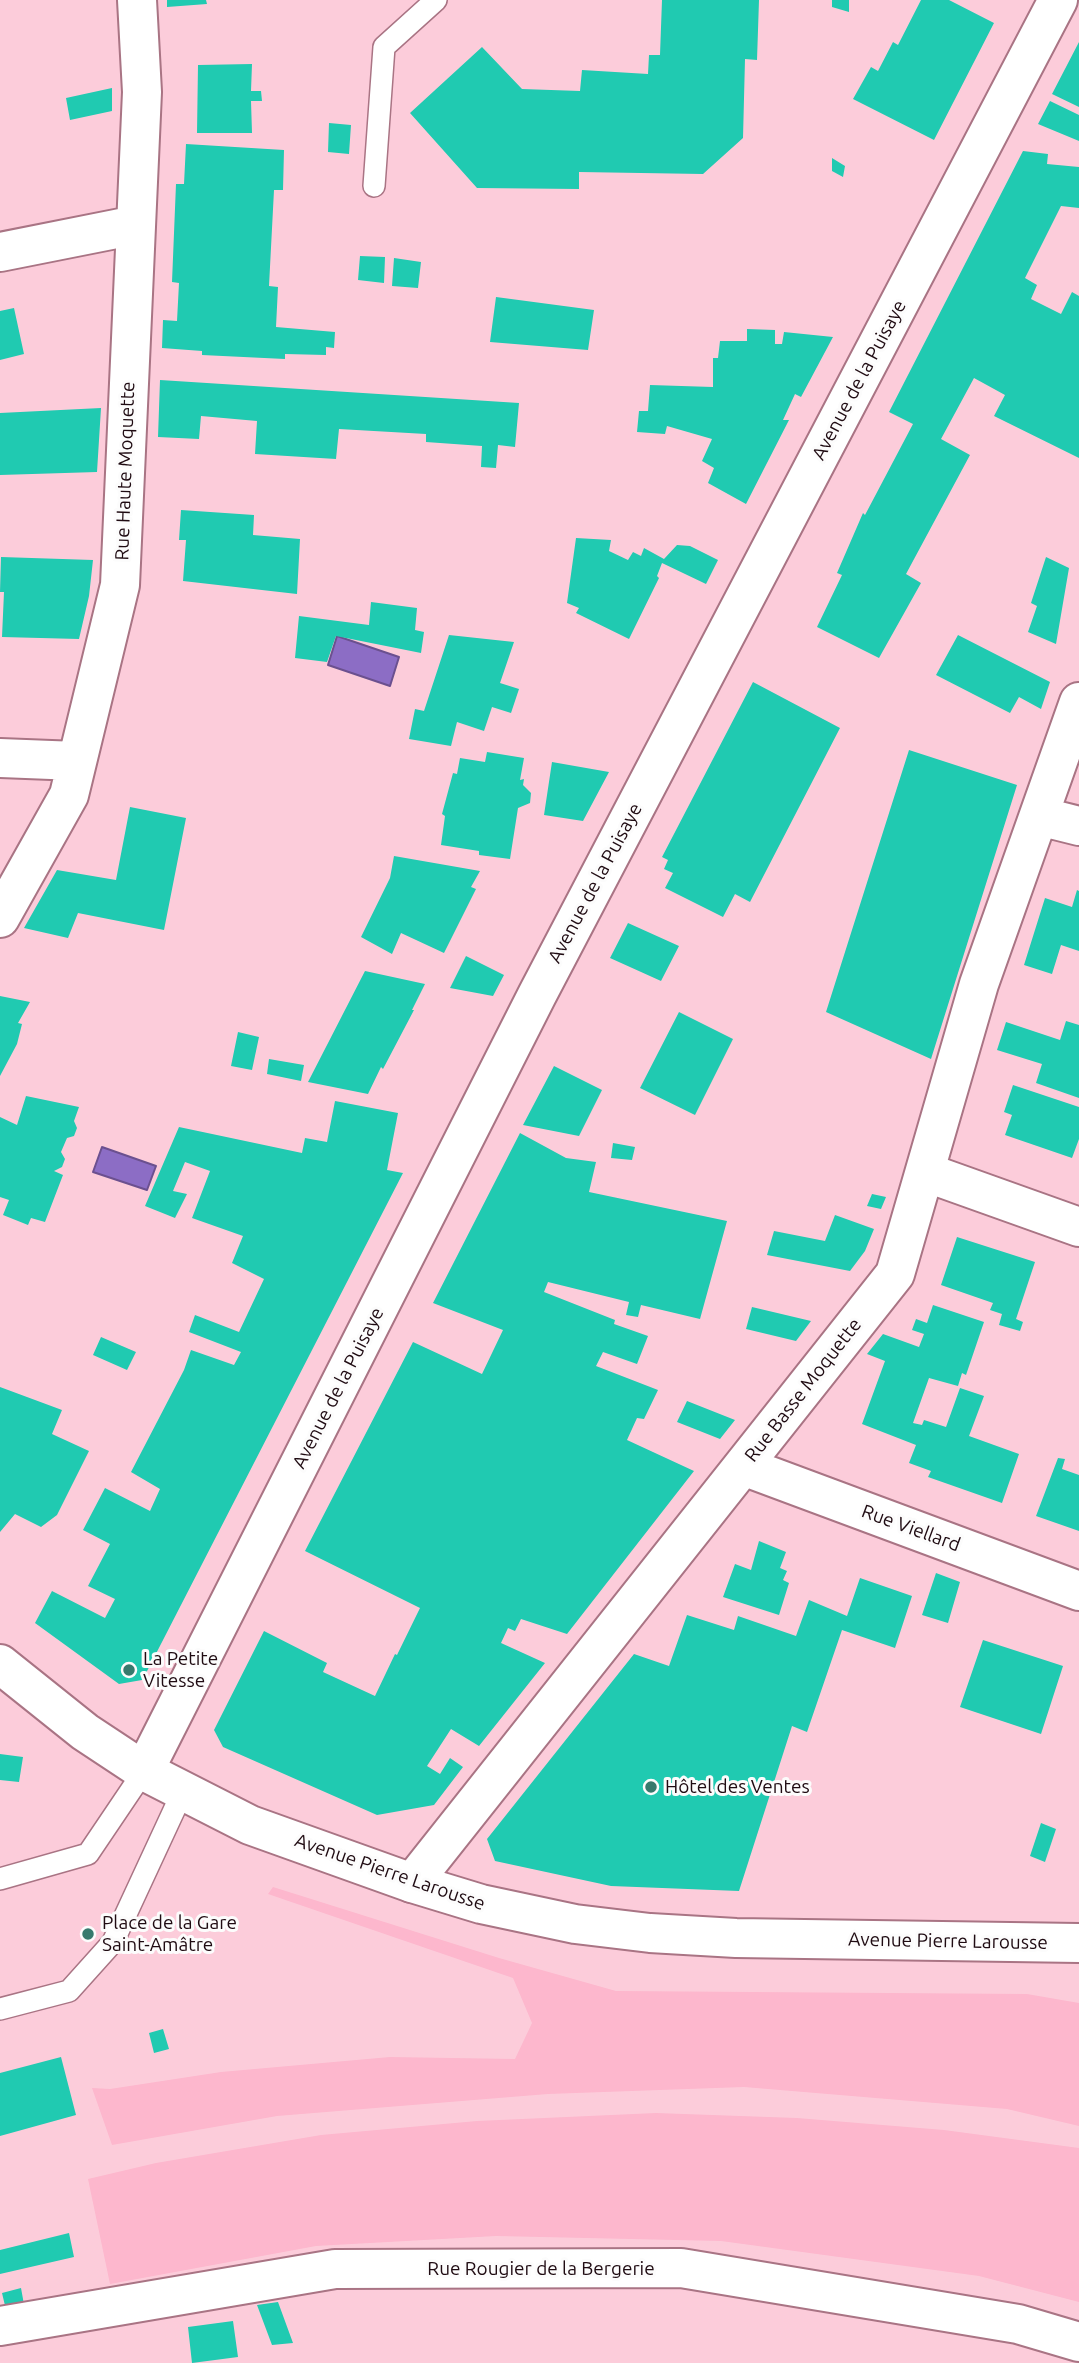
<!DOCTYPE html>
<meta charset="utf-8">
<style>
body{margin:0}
canvas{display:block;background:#fcccda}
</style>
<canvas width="1079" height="2363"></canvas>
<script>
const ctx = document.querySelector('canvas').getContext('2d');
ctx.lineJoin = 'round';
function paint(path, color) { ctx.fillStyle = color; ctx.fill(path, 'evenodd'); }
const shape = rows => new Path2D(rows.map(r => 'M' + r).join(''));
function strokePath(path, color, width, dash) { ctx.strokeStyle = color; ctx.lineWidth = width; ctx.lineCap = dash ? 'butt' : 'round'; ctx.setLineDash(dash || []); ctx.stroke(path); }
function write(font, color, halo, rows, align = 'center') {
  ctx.font = font + ' Ubuntu,sans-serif'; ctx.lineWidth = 6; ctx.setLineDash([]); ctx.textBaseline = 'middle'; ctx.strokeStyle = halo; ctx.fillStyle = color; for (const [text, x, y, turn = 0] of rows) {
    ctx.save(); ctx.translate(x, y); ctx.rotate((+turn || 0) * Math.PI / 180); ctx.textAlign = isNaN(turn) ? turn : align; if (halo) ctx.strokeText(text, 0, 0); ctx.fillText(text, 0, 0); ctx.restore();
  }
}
paint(shape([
 [273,1887,499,1958,616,1991,1027,1994,1079,2003,1079,2126,1007,2109,744,2087,548,2094,277,2116,112,2145,92,2088,110,2089,221,2072,390,2057,515,2059,532,2023,513,1978,268,1894],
 [656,2113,797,2118,944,2130,1079,2148,1079,2302,979,2276,721,2241,496,2236,316,2246,110,2284,88,2179,156,2163,321,2135,477,2121]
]), '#fdb7cd');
const water = shape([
 [337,636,399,657,390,686,328,665,337,636],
 [102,1147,156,1166,147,1190,93,1172,102,1147]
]);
paint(water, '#8c6dc5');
strokePath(water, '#6b508f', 2);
paint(shape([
 [167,0,206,0,207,4,167,7],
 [662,0,759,0,757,60,745,59,743,138,703,174,579,172,579,189,477,188,410,113,482,47,522,89,580,91,582,70,648,74,649,55,660,55],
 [832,0,849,0,849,12,832,7],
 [921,0,949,0,994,23,934,140,853,99,871,67,878,71,893,42,898,45],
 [1079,42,1079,107,1052,94],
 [252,64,251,91,261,91,262,101,251,101,252,133,197,133,198,65],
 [112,88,112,111,70,120,66,98],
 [1050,101,1079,115,1079,141,1038,124],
 [329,123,351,125,349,154,328,152],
 [186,144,284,150,283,190,274,190,269,286,278,287,276,327,335,332,334,348,326,347,326,355,285,354,285,359,202,355,202,351,162,348,163,320,177,321,179,283,172,282,176,184,184,184],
 [1023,151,1048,154,1047,164,1079,167,1079,208,1061,206,1025,278,1037,285,1031,299,1061,314,1072,292,1079,296,1079,458,994,416,1005,395,974,378,941,439,970,455,906,574,921,583,879,658,817,627,842,575,837,573,863,513,865,515,913,424,889,412],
 [832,158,845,166,843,177,832,171],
 [360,256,385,257,384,283,358,280],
 [394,258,421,262,418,288,392,286],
 [496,297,594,310,588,350,490,342],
 [14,308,24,354,0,360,0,311],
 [747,329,775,330,775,344,782,344,784,332,833,337,801,397,795,394,783,420,789,420,746,504,708,483,714,468,702,461,712,439,667,426,665,434,637,432,639,411,648,411,650,385,713,387,713,358,718,358,720,341,747,341],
 [160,380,519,403,515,447,498,445,496,468,481,467,482,446,426,442,426,434,339,429,336,459,255,454,257,421,201,416,199,439,158,437],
 [101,408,97,472,0,475,0,413],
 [181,510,254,515,253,535,300,539,297,594,183,581,186,540,179,540],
 [576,538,611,540,609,551,628,560,633,552,641,556,644,548,664,559,677,545,690,546,718,560,706,584,662,563,657,576,659,578,629,639,576,613,579,608,567,603],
 [1,557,93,560,89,596,79,639,2,637,4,592,0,592],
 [1046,557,1069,568,1056,644,1028,632,1037,606,1031,603],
 [371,602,417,608,415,630,424,632,421,653,336,636,327,662,295,658,299,616,369,625],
 [449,635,514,642,500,683,519,689,511,713,492,707,484,731,457,722,451,746,409,739,415,709,424,711],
 [958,635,1050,682,1041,709,1019,697,1010,713,936,675],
 [753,682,840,728,750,902,735,894,723,917,665,888,673,873,664,869,668,860,662,857],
 [909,750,1017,785,931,1059,826,1012],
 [487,752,524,758,520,780,524,779,523,785,531,793,530,803,518,808,510,859,479,855,479,851,441,845,445,816,442,814,453,773,457,774,460,758,485,762],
 [552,762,609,772,583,821,544,815],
 [130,807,186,818,164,930,78,913,68,938,24,928,57,870,116,880],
 [394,856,480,871,471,887,476,889,444,953,401,933,392,954,361,937,390,878],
 [1077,890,1079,891,1079,951,1061,945,1052,974,1024,965,1045,898,1072,907],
 [628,923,679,946,661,981,610,958],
 [466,956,504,975,493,996,450,988],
 [365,971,425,984,412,1010,414,1010,383,1069,381,1067,368,1094,308,1082],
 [0,996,30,1002,18,1023,22,1024,17,1044,0,1076],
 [679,1012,733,1039,695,1115,640,1088],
 [1066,1021,1079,1025,1079,1098,1036,1083,1042,1064,997,1050,1006,1022,1060,1040],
 [238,1032,259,1037,252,1070,231,1066],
 [269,1059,304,1065,301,1081,267,1074],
 [554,1066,602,1090,579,1136,523,1125],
 [1013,1085,1079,1107,1079,1139,1072,1158,1005,1135,1012,1115,1004,1112],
 [26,1096,79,1107,74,1121,77,1128,74,1136,67,1138,61,1152,65,1159,62,1167,54,1171,63,1175,45,1222,31,1218,28,1225,3,1215,9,1200,0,1197,0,1117,17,1125],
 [335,1101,398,1113,387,1170,403,1173,144,1677,142,1680,119,1684,35,1623,52,1591,105,1618,115,1599,88,1586,110,1544,83,1530,105,1488,150,1511,160,1489,131,1472,184,1370,191,1350,234,1365,241,1352,189,1332,195,1315,239,1332,264,1279,232,1263,243,1236,192,1218,210,1171,185,1162,173,1191,187,1194,175,1218,145,1206,179,1127,302,1153,305,1138,327,1142],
 [520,1133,566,1158,596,1162,589,1192,727,1221,700,1319,641,1305,638,1317,626,1315,629,1302,548,1282,544,1292,615,1320,614,1324,648,1336,637,1364,603,1352,596,1366,658,1390,644,1419,637,1418,627,1440,694,1471,567,1634,521,1619,515,1631,508,1628,501,1643,545,1663,479,1746,451,1729,427,1766,440,1774,450,1758,463,1767,434,1805,377,1815,223,1747,214,1730,264,1631,327,1663,323,1672,375,1696,395,1654,397,1655,420,1608,305,1551,413,1342,482,1374,503,1330,433,1303],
 [613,1143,635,1147,632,1160,611,1158],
 [872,1194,886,1197,881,1209,867,1206],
 [835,1215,874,1229,865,1251,850,1271,767,1255,774,1231,825,1241],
 [957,1237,1035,1262,1016,1319,1023,1322,1020,1331,999,1325,1002,1314,990,1310,993,1303,941,1285],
 [933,1305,984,1322,966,1375,962,1373,958,1386,929,1378,913,1423,922,1425,924,1420,946,1427,960,1388,984,1396,969,1436,1019,1454,1002,1503,928,1477,931,1471,909,1463,916,1445,862,1424,885,1361,867,1354,883,1334,919,1347,924,1334,912,1330,916,1319,927,1323],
 [752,1307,811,1321,796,1341,746,1329],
 [101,1337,136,1352,127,1370,93,1355],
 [0,1387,62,1410,52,1434,89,1451,57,1515,41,1527,15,1514,0,1532],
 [687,1401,735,1420,720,1439,677,1422],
 [1058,1458,1065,1459,1062,1469,1079,1475,1079,1531,1036,1516],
 [759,1541,786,1552,780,1568,787,1571,783,1580,789,1583,779,1615,723,1597,735,1564,751,1570],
 [936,1573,960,1582,948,1623,922,1615],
 [860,1578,912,1596,895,1648,842,1630,807,1732,792,1726,739,1891,611,1886,495,1861,487,1839,634,1654,669,1666,687,1615,734,1630,738,1616,796,1636,809,1600,847,1616],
 [983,1640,1063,1666,1041,1734,960,1707],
 [0,1754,23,1757,19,1782,0,1780],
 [1041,1823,1056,1829,1045,1862,1030,1856],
 [163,2029,169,2049,154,2053,149,2033],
 [61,2057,76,2115,0,2136,0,2073],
 [69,2233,74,2257,0,2274,0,2250],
 [21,2288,25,2310,7,2314,2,2293],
 [278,2302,293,2343,272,2345,257,2305],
 [233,2321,238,2357,192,2363,188,2327]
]), '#20cab1');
const lane = shape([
 [374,186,384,47,436,0],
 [0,1879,88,1854,144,1771],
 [0,2009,69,1991,113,1942,183,1791]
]);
const street = shape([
 [0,252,136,225],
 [0,758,77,761],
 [1039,816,1079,826],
 [0,918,69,795,120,585,142,92,137,0],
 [925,1172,1079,1227],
 [743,1466,1079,1591],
 [144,1771,537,995,1058,0],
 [412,1883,895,1274,979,984,1079,702],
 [0,2326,335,2269,681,2268,1018,2324,1079,2342]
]);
const primary = shape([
 [0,1664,85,1732,144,1771,250,1825,412,1883,481,1904,575,1924,650,1933,736,1938,1079,1943]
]);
strokePath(lane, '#a97484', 24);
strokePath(street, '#a97484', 42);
strokePath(primary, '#a97484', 42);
strokePath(lane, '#fff', 21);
strokePath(street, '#fff', 38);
strokePath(primary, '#fff', 38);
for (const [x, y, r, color] of [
 [129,1670,7,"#367a6d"],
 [651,1787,7,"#367a6d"],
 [88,1934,7,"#367a6d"]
]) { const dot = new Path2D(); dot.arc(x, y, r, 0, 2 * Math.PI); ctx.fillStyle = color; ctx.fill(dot); strokePath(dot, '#fcfcfc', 2.5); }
write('19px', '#1f0b12', '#fcfcfc', [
 ["Avenue de la Puisaye",859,380,-62],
 ["Rue Haute Moquette",125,471,-88],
 ["Avenue de la Puisaye",595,883,-62],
 ["Avenue de la Puisaye",338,1388,-63],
 ["Rue Basse Moquette",803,1390,-52],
 ["Rue Viellard",911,1528,20],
 ["Avenue Pierre Larousse",390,1872,19],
 ["Avenue Pierre Larousse",948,1941,1],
 ["Rue Rougier de la Bergerie",541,2269]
]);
write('19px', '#1f0b12', '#fcfcfc', [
 ["La Petite",143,1659],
 ["Vitesse",143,1681],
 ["Hôtel des Ventes",665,1787],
 ["Place de la Gare",102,1923],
 ["Saint-Amâtre",102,1945]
], 'left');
</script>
